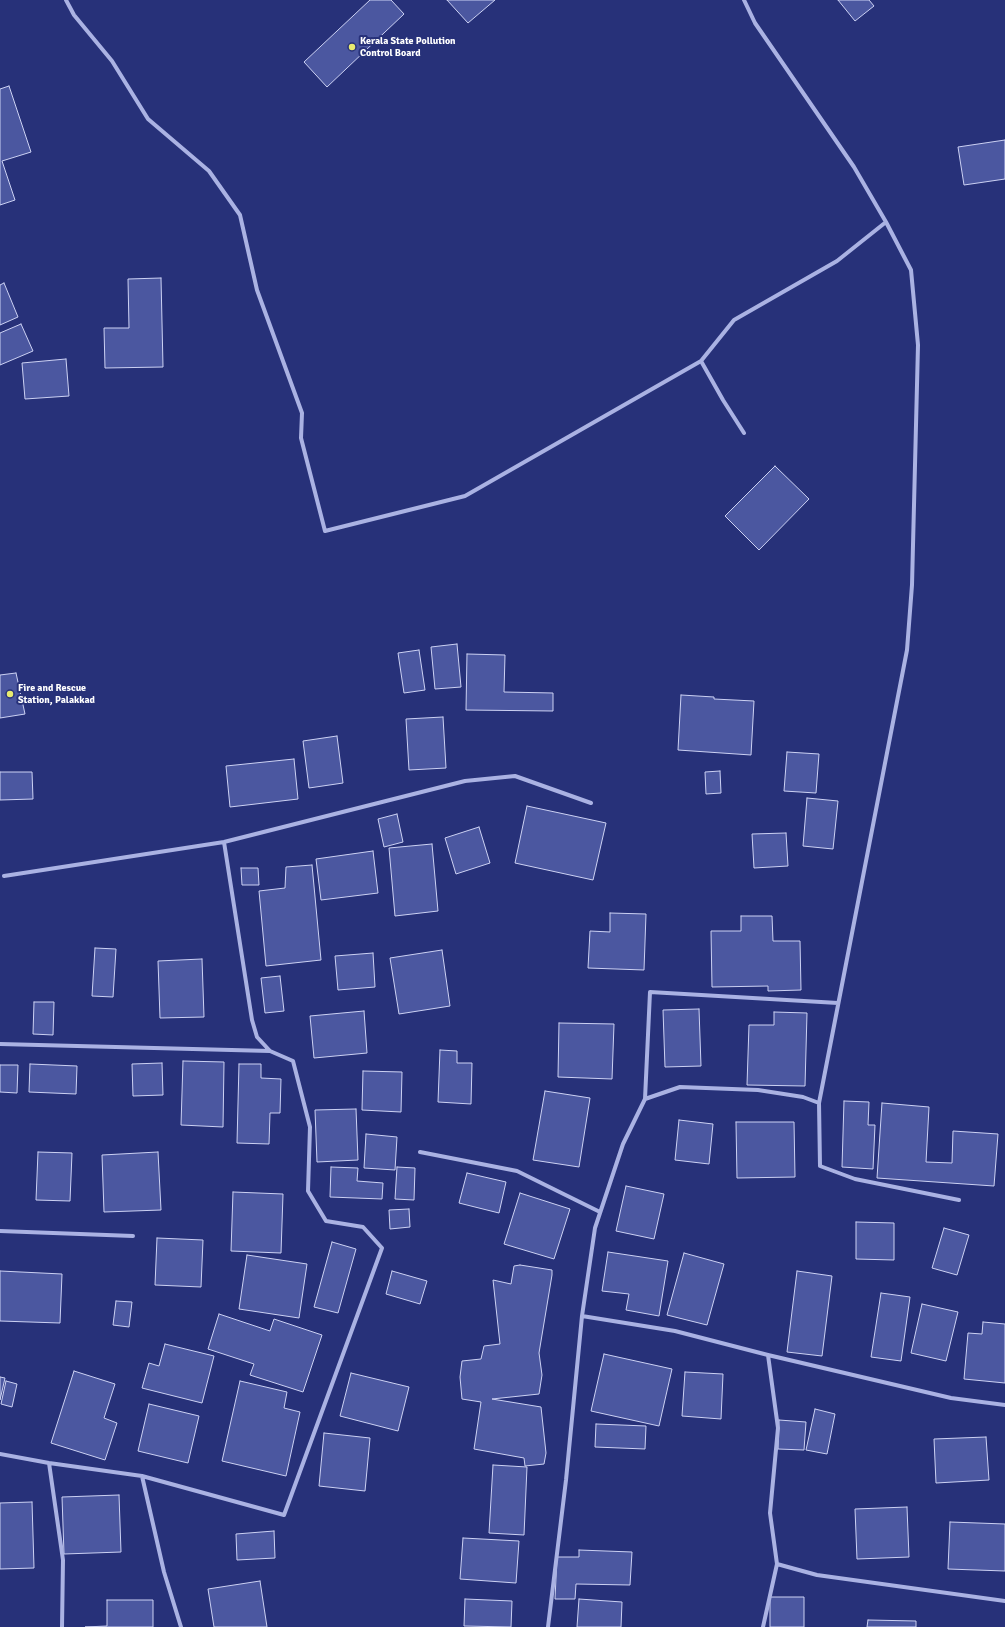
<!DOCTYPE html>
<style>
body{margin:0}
canvas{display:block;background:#273179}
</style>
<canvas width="1005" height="1627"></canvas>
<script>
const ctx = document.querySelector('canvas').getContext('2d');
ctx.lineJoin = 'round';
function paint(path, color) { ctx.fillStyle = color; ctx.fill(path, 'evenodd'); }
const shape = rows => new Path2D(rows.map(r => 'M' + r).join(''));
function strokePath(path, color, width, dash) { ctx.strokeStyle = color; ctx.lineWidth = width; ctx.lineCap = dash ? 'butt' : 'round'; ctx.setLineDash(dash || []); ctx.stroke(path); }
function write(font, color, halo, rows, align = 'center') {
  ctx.font = font + ' Signika,sans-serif'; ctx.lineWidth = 4; ctx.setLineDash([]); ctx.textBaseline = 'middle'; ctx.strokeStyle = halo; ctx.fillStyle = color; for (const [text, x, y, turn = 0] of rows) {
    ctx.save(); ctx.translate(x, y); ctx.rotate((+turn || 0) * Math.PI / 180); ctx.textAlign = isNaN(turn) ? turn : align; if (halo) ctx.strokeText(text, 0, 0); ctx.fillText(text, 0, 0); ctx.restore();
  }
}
const building = shape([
 [370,0,391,0,404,14,327,87,304,62,370,0],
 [447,0,495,0,468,23,447,0],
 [838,0,869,0,874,6,855,21,838,0],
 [9,86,31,152,2,161,15,200,0,205,0,89,9,86],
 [1005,140,1005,179,964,185,958,147,1005,140],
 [161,278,163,367,105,368,104,328,129,328,128,279,161,278],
 [4,283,18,317,0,325,0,285,4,283],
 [21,324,33,351,0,365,0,333,21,324],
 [66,359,69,396,25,399,22,363,66,359],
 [775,466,809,499,759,550,725,516,775,466],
 [457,644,461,687,435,689,431,647,457,644],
 [419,650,425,690,404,693,398,653,419,650],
 [467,654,505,655,504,692,553,693,553,711,466,710,467,654],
 [16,673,25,714,0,718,0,675,16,673],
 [681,695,714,697,714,699,754,701,751,755,678,750,681,695],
 [443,717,446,768,409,770,406,719,443,717],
 [337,736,343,783,309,788,303,741,337,736],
 [787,752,819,754,816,793,784,791,787,752],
 [294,759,298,799,230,807,226,766,294,759],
 [720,771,721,793,706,794,705,772,720,771],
 [0,772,32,772,33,799,0,800,0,772],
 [807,798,838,801,833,849,803,846,807,798],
 [527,806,606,823,593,880,515,863,527,806],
 [397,814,403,842,384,847,378,819,397,814],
 [479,827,490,863,456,874,445,838,479,827],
 [786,833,788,866,754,868,752,834,786,833],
 [432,844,438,911,395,916,389,848,432,844],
 [373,851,378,893,321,900,316,859,373,851],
 [312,865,321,960,266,966,259,891,285,888,286,867,312,865],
 [241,868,258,868,259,885,242,885,241,868],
 [610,913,646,914,644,970,588,968,590,931,610,932,610,913],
 [741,916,772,916,773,941,800,941,801,990,768,991,768,986,712,987,711,931,741,931,741,916],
 [95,948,116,949,113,997,92,996,95,948],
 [442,950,450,1006,399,1014,390,958,442,950],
 [373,953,375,987,338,990,335,956,373,953],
 [202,959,204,1017,160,1018,158,961,202,959],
 [280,976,284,1011,265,1013,261,978,280,976],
 [34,1002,54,1002,53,1035,33,1034,34,1002],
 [699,1009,701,1066,665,1067,663,1010,699,1009],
 [364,1011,367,1053,314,1058,310,1016,364,1011],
 [774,1012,807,1013,805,1086,747,1085,749,1025,774,1025,774,1012],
 [559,1023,614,1024,612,1079,558,1077,559,1023],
 [440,1050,457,1051,457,1063,472,1063,471,1104,438,1102,440,1050],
 [183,1061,224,1062,223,1127,181,1125,183,1061],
 [162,1063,163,1095,133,1096,132,1064,162,1063],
 [30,1064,77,1066,76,1094,29,1092,30,1064],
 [239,1064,261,1064,261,1078,281,1079,280,1113,270,1113,269,1144,237,1143,239,1064],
 [0,1065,18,1065,17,1093,0,1092,0,1065],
 [363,1071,402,1072,401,1112,362,1110,363,1071],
 [545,1091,590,1098,579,1167,533,1160,545,1091],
 [844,1101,869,1102,868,1125,875,1125,873,1169,842,1167,844,1101],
 [882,1103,929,1107,926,1162,952,1163,953,1131,998,1134,994,1186,877,1178,882,1103],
 [356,1109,358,1160,317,1162,315,1110,356,1109],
 [679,1120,713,1124,709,1164,675,1160,679,1120],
 [736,1122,794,1122,795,1177,737,1178,736,1122],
 [366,1134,397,1137,395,1170,364,1168,366,1134],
 [38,1152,72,1153,70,1201,36,1200,38,1152],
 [158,1152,161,1210,104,1212,102,1155,158,1152],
 [331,1167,358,1168,357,1181,383,1183,382,1199,330,1197,331,1167],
 [397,1167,415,1168,414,1200,395,1199,397,1167],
 [467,1173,506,1182,499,1213,459,1203,467,1173],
 [626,1186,664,1194,654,1239,616,1231,626,1186],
 [233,1192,283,1194,281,1253,231,1251,233,1192],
 [520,1193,570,1209,554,1259,504,1244,520,1193],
 [409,1209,410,1227,390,1229,389,1210,409,1209],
 [856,1222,894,1223,894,1260,856,1259,856,1222],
 [944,1228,969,1235,957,1275,932,1268,944,1228],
 [157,1238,203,1240,201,1287,155,1285,157,1238],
 [332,1242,356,1249,338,1313,314,1307,332,1242],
 [608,1252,668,1261,659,1316,626,1310,629,1294,602,1291,608,1252],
 [684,1253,724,1264,707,1325,667,1315,684,1253],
 [247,1255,307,1264,299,1318,239,1309,247,1255],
 [520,1265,552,1270,552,1275,539,1353,542,1375,539,1394,492,1399,541,1407,546,1453,544,1464,525,1466,524,1458,474,1449,481,1402,462,1399,460,1377,462,1361,481,1359,484,1346,500,1344,493,1280,511,1284,514,1266,520,1265],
 [0,1271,62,1274,60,1323,0,1321,0,1271],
 [392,1271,427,1281,420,1304,386,1294,392,1271],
 [797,1271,832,1276,822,1356,787,1352,797,1271],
 [881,1293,910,1297,901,1361,871,1357,881,1293],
 [116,1301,132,1302,129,1327,113,1325,116,1301],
 [922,1304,958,1312,946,1361,911,1353,922,1304],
 [219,1314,270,1331,274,1319,322,1335,303,1392,250,1375,254,1364,208,1349,219,1314],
 [983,1322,1005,1324,1005,1383,964,1379,968,1333,982,1334,983,1322],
 [165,1344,214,1356,202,1403,142,1388,149,1363,159,1366,165,1344],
 [604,1354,672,1369,659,1426,591,1411,604,1354],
 [74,1371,115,1384,104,1418,117,1423,105,1460,51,1443,74,1371],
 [685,1372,723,1374,721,1419,682,1416,685,1372],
 [351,1373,409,1387,398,1431,340,1416,351,1373],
 [0,1377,5,1378,0,1400,0,1377],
 [6,1381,17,1384,12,1407,1,1404,6,1381],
 [240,1381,287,1392,284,1408,300,1412,286,1476,222,1461,240,1381],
 [149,1404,199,1416,188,1463,138,1451,149,1404],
 [815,1409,835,1414,827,1454,806,1450,815,1409],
 [779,1420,806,1422,804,1450,778,1449,779,1420],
 [596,1424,646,1426,645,1449,595,1447,596,1424],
 [324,1433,370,1438,365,1491,319,1486,324,1433],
 [986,1437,989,1480,936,1483,934,1439,986,1437],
 [493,1465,527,1467,524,1535,489,1533,493,1465],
 [119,1495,121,1552,64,1554,62,1497,119,1495],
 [32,1502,34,1568,0,1569,0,1503,32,1502],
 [907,1507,909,1557,857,1559,855,1509,907,1507],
 [950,1522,1005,1524,1005,1571,948,1569,950,1522],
 [274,1531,275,1558,237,1560,236,1534,274,1531],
 [463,1538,519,1541,516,1583,460,1579,463,1538],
 [579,1550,632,1552,630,1585,576,1584,575,1599,555,1599,557,1557,579,1557,579,1550],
 [260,1581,267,1627,214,1627,208,1589,260,1581],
 [770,1597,804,1597,804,1627,770,1627,770,1597],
 [465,1599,512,1601,511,1627,464,1626,465,1599],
 [579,1599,622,1602,621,1627,577,1627,579,1599],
 [107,1600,153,1600,153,1627,85,1627,107,1626,107,1600],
 [868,1620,916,1621,916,1627,867,1627,868,1620]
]);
paint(building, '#4b57a0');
strokePath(building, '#ccd1f3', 1);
strokePath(shape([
 [66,0,74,15,112,61,148,119,209,171,240,215,257,290,302,413,301,438,325,531,465,496,701,361],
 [744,0,755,23,854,167,886,222,911,270,918,345,912,585,907,650,819,1103],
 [744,433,723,400,701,361,734,320,837,261,886,222],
 [224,842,252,1020,257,1037,270,1051],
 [4,876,224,842,465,781,515,776,591,803],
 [0,1044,270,1051,293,1061,310,1127,308,1191,326,1221,363,1227,382,1248,284,1515,142,1476,49,1463,0,1454],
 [645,1099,650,992,838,1003],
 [420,1152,517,1171,600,1212],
 [0,1231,133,1236],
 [582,1316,675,1331,768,1355,951,1398,1005,1405],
 [768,1355,778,1428,770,1513,777,1564,817,1575,1005,1601],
 [49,1463,63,1560,62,1627],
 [142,1476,164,1572,181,1627],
 [548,1627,566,1480,582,1316,595,1228,623,1144,645,1099,680,1087,758,1090,803,1097,819,1103,820,1166,855,1179,959,1200],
 [763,1627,777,1564]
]), '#aab2e3', 4);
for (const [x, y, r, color] of [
 [352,47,4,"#e8eb70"],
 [10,694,4,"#e8eb70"]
]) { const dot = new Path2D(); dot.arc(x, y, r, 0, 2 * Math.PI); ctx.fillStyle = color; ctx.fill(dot); strokePath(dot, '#273179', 1.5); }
write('bold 10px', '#fff', '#273179', [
 ["Kerala State Pollution",360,41],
 ["Control Board",360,53],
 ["Fire and Rescue",18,688],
 ["Station, Palakkad",18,700]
], 'left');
</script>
